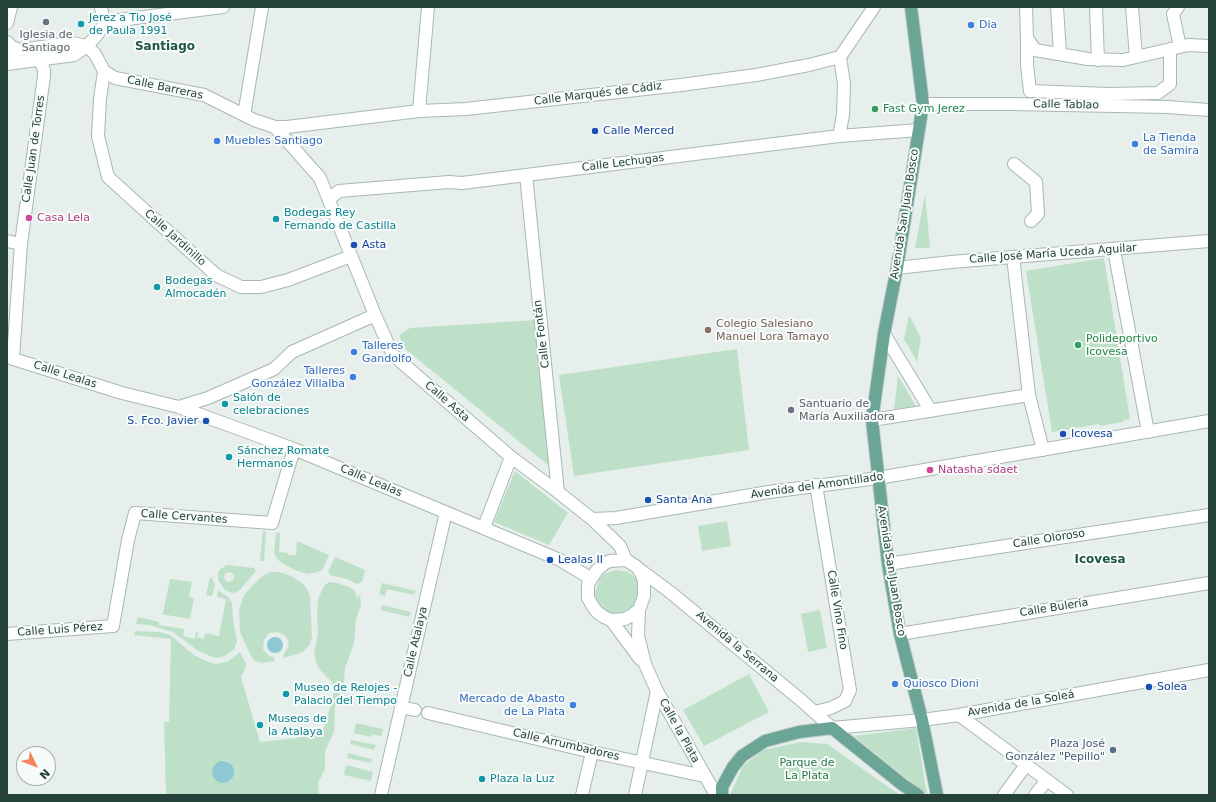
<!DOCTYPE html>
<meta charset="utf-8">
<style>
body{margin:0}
#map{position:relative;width:1216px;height:802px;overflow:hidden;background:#e6efeb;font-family:"DejaVu Sans",sans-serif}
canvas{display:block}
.frame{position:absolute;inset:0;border:8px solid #24423a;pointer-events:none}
.north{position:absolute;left:16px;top:746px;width:40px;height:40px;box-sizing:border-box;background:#f7fbf9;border:1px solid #a3b1ad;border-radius:50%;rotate:133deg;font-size:11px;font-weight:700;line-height:16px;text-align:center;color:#24423a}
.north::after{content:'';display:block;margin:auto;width:14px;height:18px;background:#f4845f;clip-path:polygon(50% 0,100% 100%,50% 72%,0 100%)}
</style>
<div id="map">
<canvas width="1216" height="802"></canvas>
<div class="frame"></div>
<div class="north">N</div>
</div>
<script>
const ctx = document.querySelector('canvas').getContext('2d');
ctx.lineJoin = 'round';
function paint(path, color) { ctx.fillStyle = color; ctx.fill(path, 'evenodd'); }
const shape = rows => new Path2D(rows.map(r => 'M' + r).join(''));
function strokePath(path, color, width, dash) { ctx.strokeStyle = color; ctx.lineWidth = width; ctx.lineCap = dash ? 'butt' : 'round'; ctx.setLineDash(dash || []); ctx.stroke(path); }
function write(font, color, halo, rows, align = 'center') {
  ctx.font = font + ' "DejaVu Sans",sans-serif'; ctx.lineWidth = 4; ctx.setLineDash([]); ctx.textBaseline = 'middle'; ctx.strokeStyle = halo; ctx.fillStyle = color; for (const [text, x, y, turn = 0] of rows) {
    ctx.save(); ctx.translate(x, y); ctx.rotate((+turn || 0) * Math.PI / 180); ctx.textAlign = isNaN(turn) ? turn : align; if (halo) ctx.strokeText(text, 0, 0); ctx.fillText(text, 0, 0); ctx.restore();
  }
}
paint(shape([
 [925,194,930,248,915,248],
 [1104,258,1130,419,1123,420,1123,422,1099,426,1099,424,1052,432,1026,271],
 [909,315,921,338,917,362,904,339],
 [536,320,549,466,404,348,399,335,410,328],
 [737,349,749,450,574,476,559,375],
 [898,376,916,406,894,409],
 [515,471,568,513,549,545,494,522],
 [727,521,731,546,702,551,698,526],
 [263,531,266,532,264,561,260,561],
 [276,532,280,533,279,552,288,553,289,555,296,555,297,541,329,555,323,569,318,572,307,574,295,570,282,563,277,559,274,553],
 [335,557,365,570,362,582,357,584,347,579,330,575,328,572],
 [227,565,254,568,256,571,239,591,233,593,225,590,218,580,218,574,219,570],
 [229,572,232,573,234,576,234,579,230,582,226,581,224,578,225,574],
 [617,570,628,572,634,576,638,582,640,589,635,605,626,613,616,614,608,613,602,608,597,601,595,593,600,578,605,573],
 [270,572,279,572,291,576,302,583,307,589,310,596,312,637,310,644,303,652,284,658,283,655,289,646,287,638,284,635,277,632,269,633,264,640,263,649,269,656,274,657,275,661,261,663,255,661,251,656,240,632,239,610,244,595,250,588,261,577],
 [210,577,212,578,215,585,212,596,206,595],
 [170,579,192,582,189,597,194,598,190,619,161,614,163,613],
 [329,582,337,583,349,587,354,590,358,599,360,594,361,605,356,619,354,643,345,668,344,682,335,707,334,732,325,751,325,769,318,783,319,795,166,795,164,722,169,722,171,639,134,635,135,631,160,632,170,635,194,655,206,661,216,664,229,661,240,652,246,664,245,669,241,677,260,742,297,738,322,731,325,725,334,692,332,682,321,671,316,663,314,652,318,635,317,615,318,599,324,586],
 [223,760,230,762,232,780,225,783],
 [382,583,416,591,414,595,387,589,385,596,379,594],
 [218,590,228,597,232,603,233,620,237,641,234,649,225,656,217,658,210,656,197,650,173,632,149,625,136,624,138,617,159,622,159,625,184,629,183,636,195,639,196,632,198,632,197,637,204,639,205,633,219,636,226,599,217,597],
 [382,605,411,612,409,617,381,610],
 [820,610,827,648,808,652,801,614],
 [749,674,769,712,704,746,683,710],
 [356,723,383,729,381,736,372,734,371,737,354,733],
 [916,728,927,795,854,736],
 [351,740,376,745,374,750,350,744],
 [801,742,827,744,900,795,730,795,743,766,763,750],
 [348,753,372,759,371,763,347,758],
 [346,765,373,772,371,781,344,775]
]), '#bfe0c8');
paint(shape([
 '267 645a8 8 0 1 1 16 0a8 8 0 1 1-16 0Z',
 '212 772a11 11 0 1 1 22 0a11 11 0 1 1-22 0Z'
]), '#8ec9d4');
const minor = shape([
 [101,7,104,25],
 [1026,7,1027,38,1035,50,1088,59,1123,60,1188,45,1209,46],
 [1057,7,1060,54],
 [1096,7,1098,60],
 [1132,7,1136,57],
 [1178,7,1173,14,1180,47],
 [7,23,11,7],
 [104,25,120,20,223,7],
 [1027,38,1027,65,1030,91,1108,94,1158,93,1170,84,1170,49],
 [7,42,12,47,19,50],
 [7,56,19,50,72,43,87,46,95,54,104,71],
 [840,57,874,7],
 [7,64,74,55,87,46,96,36,104,25],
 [104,71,115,78,204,95,254,120,275,127,320,178,375,315,393,355,511,457,558,492,592,519,620,546,626,560],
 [104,71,100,99,98,136,108,177,216,275,241,287,261,287,288,280,351,256],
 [923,104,1011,104,1167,107,1209,110],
 [419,111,428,7],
 [244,115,262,7],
 [275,127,287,127,419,111,466,109,681,85,756,75,809,65,840,57,844,84,843,115,839,136],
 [1014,164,1036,182,1038,214,1031,221],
 [526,175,558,492],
 [329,199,339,191,449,182,462,183,839,136,919,130],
 [7,241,21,244],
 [1114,250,1148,432],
 [1013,257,1029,395,1043,450],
 [897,268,951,262,1209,241],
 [884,334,931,411],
 [7,357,122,393,179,407,294,449,560,560,590,578],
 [13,358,21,244,44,76,44,70,40,60],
 [179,407,208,398,274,369,292,352,375,315],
 [872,420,1029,395],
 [592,519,616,518,769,492,878,478,1209,421],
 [484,527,511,457],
 [626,560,637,567,641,573,644,581,644,596,639,610,632,615,625,619,611,620,604,617,597,612,592,605,588,598,588,584,597,570,605,563,610,561,626,560],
 [888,564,1209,515],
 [639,569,670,592,802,701,832,728,922,720,959,715,1209,670],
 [639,610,638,636,645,664,657,691,716,795],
 [611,620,640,659],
 [7,634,113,626,128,540,135,513,272,523,294,449],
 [900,634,1209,583],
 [401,707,415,710],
 [814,712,831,708,845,701,850,690,816,485],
 [428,713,592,752,704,776],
 [959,715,1067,795],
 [381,795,446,512],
 [582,795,592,752],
 [635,795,657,691],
 [1004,795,1026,765],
 [1035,795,1047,780]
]);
const major = shape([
 [911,7,923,104,897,268,884,334,872,420,888,564,900,634,922,720,937,795],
 [722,795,722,787,733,767,742,756,765,741,799,732,832,728,903,785,918,795]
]);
strokePath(minor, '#a8b8b2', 14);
strokePath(major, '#c2cac8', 14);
strokePath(minor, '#fff', 12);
strokePath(major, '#6aa596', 12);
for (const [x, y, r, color] of [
 [46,22,4,"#6b7280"],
 [81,24,4,"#0f9aa8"],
 [971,25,4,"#3f7fe0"],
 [875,109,4,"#2e9e5b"],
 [595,131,4,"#1a4fb4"],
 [217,141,4,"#3f7fe0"],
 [1135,144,4,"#3f7fe0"],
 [29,218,4,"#d1479c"],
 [276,219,4,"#0f9aa8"],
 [354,245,4,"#1a4fb4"],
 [157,287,4,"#0f9aa8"],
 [708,330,4,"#8d6e63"],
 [1078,345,4,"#2e9e5b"],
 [354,352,4,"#3f7fe0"],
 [353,377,4,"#3f7fe0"],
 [225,404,4,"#0f9aa8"],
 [791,410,4,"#6b7280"],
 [206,421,4,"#1a4fb4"],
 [1063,434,4,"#1a4fb4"],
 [229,457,4,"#0f9aa8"],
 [930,470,4,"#d1479c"],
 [648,500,4,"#1a4fb4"],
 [550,560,4,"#1a4fb4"],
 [895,684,4,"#3f7fe0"],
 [1149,687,4,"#1a4fb4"],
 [286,694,4,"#0f9aa8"],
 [573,705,4,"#3f7fe0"],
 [260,725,4,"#0f9aa8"],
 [1113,750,4,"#5c6f8a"],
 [482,779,4,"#0f9aa8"]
]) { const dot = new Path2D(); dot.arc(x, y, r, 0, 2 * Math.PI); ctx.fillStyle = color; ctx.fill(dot); strokePath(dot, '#f7fbf9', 1.5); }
write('11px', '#0d838f', '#f7fbf9', [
 ["Jerez a Tio José",89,18],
 ["de Paula 1991",89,31],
 ["Bodegas Rey",284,213],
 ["Fernando de Castilla",284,226],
 ["Bodegas",165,281],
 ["Almocadén",165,294],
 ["Salón de",233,398],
 ["celebraciones",233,411],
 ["Sánchez Romate",237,451],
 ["Hermanos",237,464],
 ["Museo de Relojes -",294,688],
 ["Palacio del Tiempo",294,701],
 ["Museos de",268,719],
 ["la Atalaya",268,732],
 ["Plaza la Luz",490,779]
], 'left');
write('11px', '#366cbe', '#f7fbf9', [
 ["Dia",979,25],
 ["La Tienda",1143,138],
 ["de Samira",1143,151],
 ["Muebles Santiago",225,141],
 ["Talleres",362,346],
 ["Gandolfo",362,359],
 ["Talleres",345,371,"right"],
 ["González Villalba",345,384,"right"],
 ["Quiosco Dioni",903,684],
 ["Mercado de Abasto",565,699,"right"],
 ["de La Plata",565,712,"right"]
], 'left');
write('11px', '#5b616d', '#f7fbf9', [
 ["Iglesia de",46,35],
 ["Santiago",46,48],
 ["Santuario de",799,404,"left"],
 ["María Auxiliadora",799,417,"left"]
]);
write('11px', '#24423a', '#f7fbf9', [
 ["Calle Barreras",165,88,12],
 ["Calle Marqués de Cádiz",598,94,-7],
 ["Calle Tablao",1066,105,1],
 ["Calle Juan de Torres",34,149,-82],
 ["Calle Lechugas",623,163,-7],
 ["Avenida San Juan Bosco",905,214,-81],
 ["Calle Jardinillo",175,238,42],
 ["Calle José María Uceda Aguilar",1053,254,-4],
 ["Calle Fontán",542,334,-97],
 ["Calle Lealas",65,375,18],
 ["Calle Asta",447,402,41],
 ["Calle Lealas",371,481,23],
 ["Avenida del Amontillado",817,486,-8],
 ["Calle Cervantes",184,517,4],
 ["Calle Oloroso",1049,539,-9],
 ["Avenida San Juan Bosco",891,571,81],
 ["Calle Bulería",1054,608,-9],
 ["Calle Vino Fino",837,610,81],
 ["Calle Luis Pérez",60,630,-4],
 ["Calle Atalaya",416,642,-77],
 ["Avenida la Serrana",737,647,40],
 ["Avenida de la Soleá",1021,704,-10],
 ["Calle la Plata",679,731,61],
 ["Calle Arrumbadores",566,745,13]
]);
write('11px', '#27864d', '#f7fbf9', [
 ["Fast Gym Jerez",883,109],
 ["Polideportivo",1086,339],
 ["Icovesa",1086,352]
], 'left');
write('11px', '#164399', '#f7fbf9', [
 ["Calle Merced",603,131],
 ["Asta",362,245],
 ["S. Fco. Javier",198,421,"right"],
 ["Icovesa",1071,434],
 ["Santa Ana",656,500],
 ["Lealas II",558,560],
 ["Solea",1157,687]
], 'left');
write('11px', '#b23c85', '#f7fbf9', [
 ["Casa Lela",37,218],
 ["Natasha sdaet",938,470]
], 'left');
write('11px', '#785e54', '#f7fbf9', [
 ["Colegio Salesiano",716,324],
 ["Manuel Lora Tamayo",716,337]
], 'left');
write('11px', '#4e5e75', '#f7fbf9', [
 ["Plaza José",1105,744],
 ["González \"Pepillo\"",1105,757]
], 'right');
write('11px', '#2d7a4b', '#f7fbf9', [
 ["Parque de",807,763],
 ["La Plata",807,776]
]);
write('bold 12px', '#1f5548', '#f7fbf9', [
 ["Santiago",165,47],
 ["Icovesa",1100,560]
]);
</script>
